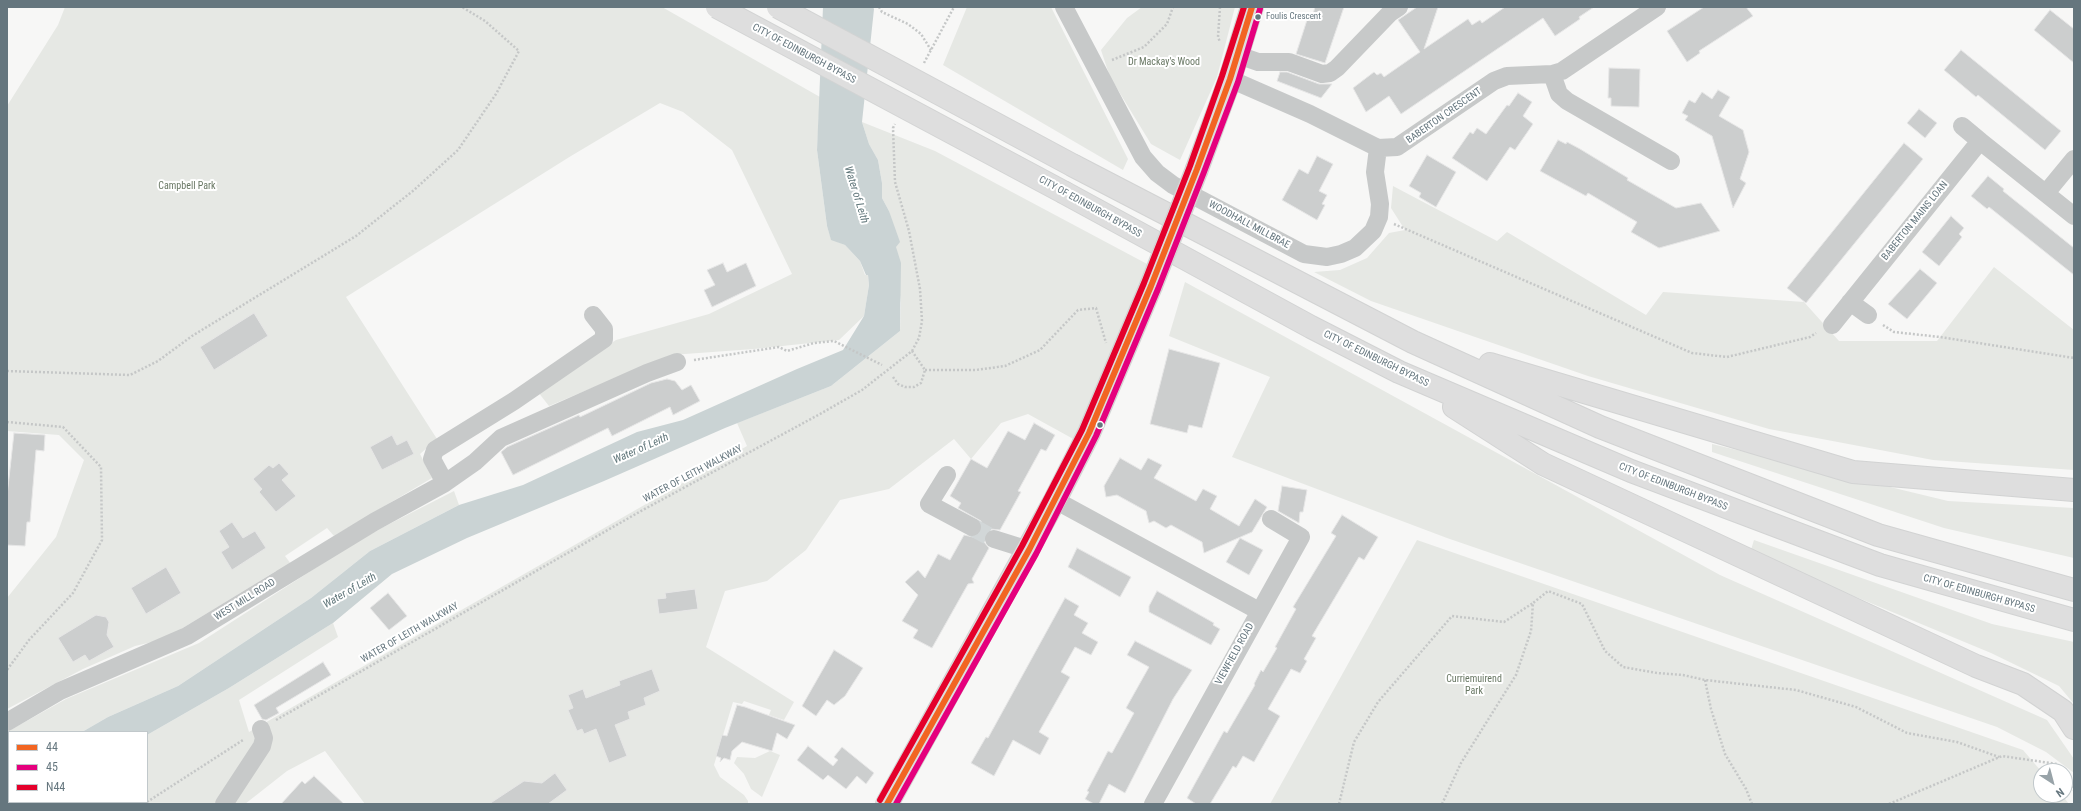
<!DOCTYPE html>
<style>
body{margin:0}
#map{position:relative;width:2081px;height:811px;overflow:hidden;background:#f7f7f6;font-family:"Roboto Condensed",sans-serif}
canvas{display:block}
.frame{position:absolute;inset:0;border:8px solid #65767e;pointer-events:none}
.legend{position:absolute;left:8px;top:731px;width:140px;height:72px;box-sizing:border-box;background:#fff;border:1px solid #c1c8cb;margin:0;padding:5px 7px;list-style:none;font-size:12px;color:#65767e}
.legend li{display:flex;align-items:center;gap:8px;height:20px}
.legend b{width:20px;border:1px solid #c1c8cb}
.north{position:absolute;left:2033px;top:763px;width:40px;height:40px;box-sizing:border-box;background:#fff;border:1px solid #c1c8cb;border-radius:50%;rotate:144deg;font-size:11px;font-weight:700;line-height:16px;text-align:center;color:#65767e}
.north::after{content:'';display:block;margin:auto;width:14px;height:18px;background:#98a3a8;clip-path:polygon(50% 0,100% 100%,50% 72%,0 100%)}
</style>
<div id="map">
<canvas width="2081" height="811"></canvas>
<div class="frame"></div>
<ul class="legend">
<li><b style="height:5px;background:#f26522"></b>44</li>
<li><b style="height:5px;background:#e5007d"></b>45</li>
<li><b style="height:5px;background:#e4002b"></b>N44</li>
</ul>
<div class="north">N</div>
</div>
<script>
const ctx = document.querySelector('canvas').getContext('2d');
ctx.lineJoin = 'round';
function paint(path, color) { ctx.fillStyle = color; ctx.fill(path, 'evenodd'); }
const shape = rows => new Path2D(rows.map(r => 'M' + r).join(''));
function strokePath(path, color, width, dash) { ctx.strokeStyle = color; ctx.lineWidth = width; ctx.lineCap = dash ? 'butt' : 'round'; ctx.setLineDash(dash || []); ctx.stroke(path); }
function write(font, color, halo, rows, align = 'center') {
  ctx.font = font + ' "Roboto Condensed",sans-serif'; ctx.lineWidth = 4; ctx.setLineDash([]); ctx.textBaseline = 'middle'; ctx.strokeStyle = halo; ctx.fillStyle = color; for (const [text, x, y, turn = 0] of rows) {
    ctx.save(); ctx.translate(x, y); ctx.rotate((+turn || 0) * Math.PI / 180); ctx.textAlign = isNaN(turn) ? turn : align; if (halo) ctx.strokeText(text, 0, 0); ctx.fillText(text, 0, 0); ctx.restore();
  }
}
paint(shape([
 [65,7,662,7,820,97,817,150,827,226,831,239,845,245,860,261,865,275,868,275,869,285,864,316,839,340,754,349,671,355,549,406,538,392,616,340,709,314,792,274,732,150,683,112,660,103,571,156,346,297,437,439,420,454,432,478,334,536,327,528,285,556,291,564,279,572,276,571,165,639,135,646,83,669,7,709,7,598,56,537,84,460,59,435,7,431,7,106,58,25],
 [967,7,1051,7,1128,159,1123,170,943,65],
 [1142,7,1235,7,1217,77,1180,160,1151,144,1110,77,1101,50,1127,18],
 [862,122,935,151,1149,265,1077,441,1028,414,1001,423,971,459,954,439,889,489,840,500,806,550,767,581,725,591,706,647,794,702,784,720,769,715,771,710,744,701,742,704,733,702,714,765,720,777,744,795,748,801,748,804,365,804,325,751,287,771,245,804,74,804,74,802,147,802,147,735,229,688,333,623,338,637,239,700,249,732,747,446,737,423,831,386,900,331,901,303,889,211,882,198,882,183,878,160,869,144],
 [695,589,698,609,659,614,657,599,666,598,666,593],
 [1393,186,1497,241,1507,232,1646,315,1663,292,1804,302,1839,341,1937,341,1994,267,2074,330,2074,470,1933,460,1769,429,1588,376,1371,301,1314,272,1340,270,1367,258,1389,233,1405,230,1391,208],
 [1185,282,1720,575,2047,720,2074,759,2074,773,2046,752,1997,727,1447,538,1232,457,1270,377,1169,336],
 [1712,444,1948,501,2074,508,2074,558,1944,528,1712,452],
 [454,491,459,505,370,551,311,598,178,686,108,717,82,732,9,732,9,795,7,800,7,732,66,699,199,643,362,538],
 [1417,540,2023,750,2041,771,2041,795,2062,795,2069,804,1270,804],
 [1754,540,1992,624,2074,642,2074,704,2059,686,1991,653,1750,553],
 [770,751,780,755,762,797,751,789,744,774,734,763,737,757,755,758]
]), '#e6e8e4');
paint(shape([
 [823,7,873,7,874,9,862,122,869,144,878,160,882,183,882,198,889,211,900,242,896,247,901,263,900,331,831,386,725,428,604,481,467,538,392,574,333,623,229,688,147,735,147,732,82,732,108,717,178,686,311,598,370,551,459,505,523,485,637,432,683,420,797,369,843,350,864,316,869,285,868,275,866,275,860,261,845,245,831,240,827,226,817,150],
 [9,795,9,802,74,802,74,804,7,804]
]), '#cad3d4');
const building = shape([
 [1315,7,1344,7,1325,63,1296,54,1307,20,1311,21,1315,7],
 [1417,7,1438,7,1424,49,1468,19,1472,25,1480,20,1482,23,1505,7,1594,7,1579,17,1580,19,1555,36,1543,18,1401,114,1389,96,1366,112,1353,88,1374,72,1377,75,1381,73,1384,77,1420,52,1398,20,1417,7],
 [1704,7,1746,7,1753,16,1699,51,1700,53,1687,62,1667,31,1704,7],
 [2050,10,2074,29,2074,63,2034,30,2050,10],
 [1961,50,2061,131,2045,150,1978,95,1976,97,1944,70,1961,50],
 [1609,68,1640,69,1639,107,1611,106,1611,98,1608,98,1609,68],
 [1280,72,1287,72,1319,84,1332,84,1321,98,1277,81,1280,72],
 [1718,90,1730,97,1719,116,1743,130,1749,152,1740,179,1746,183,1733,208,1712,136,1685,120,1688,116,1682,113,1689,100,1695,103,1702,92,1712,99,1718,90],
 [1518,93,1532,102,1523,116,1533,124,1515,150,1510,147,1487,181,1452,158,1470,132,1473,134,1477,128,1486,134,1507,105,1509,106,1518,93],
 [1919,109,1937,123,1925,138,1907,123,1919,109],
 [1558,140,1566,144,1567,142,1580,149,1628,178,1627,180,1676,208,1701,203,1720,231,1659,248,1631,232,1637,222,1588,193,1586,196,1540,171,1558,140],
 [1904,143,1923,159,1806,303,1787,288,1904,143],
 [1427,155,1456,172,1436,207,1419,197,1421,193,1409,186,1427,155],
 [1317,156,1333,164,1319,191,1327,195,1322,204,1325,205,1317,220,1282,200,1299,169,1308,174,1317,156],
 [1988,176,2004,189,2003,191,2074,248,2074,275,1989,207,1987,209,1971,196,1988,176],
 [1951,216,1964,228,1959,234,1962,237,1939,266,1922,252,1951,216],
 [723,263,727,272,746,263,756,286,712,307,704,290,715,285,707,270,723,263],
 [1920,269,1937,283,1907,319,1888,304,1920,269],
 [254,313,268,336,214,370,200,347,254,313],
 [1169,349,1220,363,1202,428,1189,425,1187,433,1150,424,1169,349],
 [667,379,675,381,682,390,691,385,700,401,673,415,670,407,612,436,608,428,513,475,501,452,507,447,579,415,580,417,651,383,667,379],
 [1034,423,1055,435,1046,451,1041,449,1018,491,1021,492,1000,530,991,529,984,536,984,542,989,548,972,579,974,583,968,584,932,648,913,638,918,630,902,621,918,595,905,582,918,570,925,578,938,554,950,560,964,535,973,537,981,532,982,527,981,521,958,508,961,503,950,496,971,459,987,468,1008,431,1025,440,1034,423],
 [14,433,45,435,44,451,36,450,30,522,27,522,25,546,7,545,7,496,14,433],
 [392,435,397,445,407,440,414,454,382,470,370,447,392,435],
 [1120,458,1141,470,1148,458,1162,465,1154,478,1196,501,1203,489,1217,496,1210,509,1239,526,1255,499,1267,507,1252,532,1204,553,1202,542,1171,525,1166,528,1154,521,1149,523,1146,511,1117,495,1106,497,1104,486,1120,458],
 [279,463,289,474,282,480,296,496,276,512,259,492,262,489,253,479,269,465,273,468,279,463],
 [1282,486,1307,490,1303,512,1300,512,1299,523,1278,511,1282,486],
 [1342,515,1378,537,1364,560,1359,557,1312,636,1316,638,1304,659,1307,661,1300,673,1291,669,1268,709,1280,716,1254,762,1243,756,1236,768,1233,766,1210,804,1196,804,1187,798,1224,731,1227,733,1255,685,1254,684,1261,670,1263,672,1277,648,1275,647,1296,609,1293,607,1336,536,1331,533,1342,515],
 [232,522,243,538,255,531,266,548,232,570,221,552,229,547,219,531,232,522],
 [1240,538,1263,550,1249,575,1226,562,1240,538],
 [1077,548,1131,577,1120,597,1068,567,1077,548],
 [166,567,181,593,146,614,131,588,166,567],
 [695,589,698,609,659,614,657,599,666,598,665,593,695,589],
 [1157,591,1214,623,1213,625,1220,629,1211,645,1149,612,1149,606,1157,591],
 [388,593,407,616,389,630,370,608,388,593],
 [1065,598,1079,606,1074,615,1088,623,1082,633,1098,642,1091,655,1075,647,1061,672,1070,677,1039,732,1049,738,1040,755,1013,740,994,776,971,763,986,737,988,738,1065,598],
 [96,615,106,617,109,622,107,635,114,647,89,661,85,655,73,662,58,638,96,615],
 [1135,641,1192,670,1173,699,1125,793,1109,784,1099,804,1094,804,1085,799,1089,792,1087,791,1108,751,1112,753,1134,713,1126,708,1149,667,1127,655,1135,641],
 [834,650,863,668,845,696,834,705,827,700,816,716,802,706,834,650],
 [323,662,331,675,276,708,279,713,266,720,262,719,254,705,323,662],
 [652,669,660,691,644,698,646,705,628,712,630,719,615,725,627,756,609,763,596,729,584,734,582,729,577,731,568,710,573,708,568,695,583,689,586,698,620,685,619,681,652,669],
 [737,705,745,707,795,725,787,739,777,733,772,751,742,742,732,751,730,760,724,758,720,762,721,758,716,756,722,735,727,736,737,705],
 [808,746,833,766,838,760,834,757,842,747,874,773,866,784,857,776,846,789,828,775,823,780,797,760,808,746],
 [555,773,567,790,548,804,489,804,524,781,542,783,555,773],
 [314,776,344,804,281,804,302,781,305,784,314,776]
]);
paint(building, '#cccece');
strokePath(building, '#e6e6e6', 1);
strokePath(shape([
 [972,527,994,539]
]), '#d2d7d8', 18, [18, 9]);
const major = shape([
 [1197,169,1230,79,1252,7],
 [887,804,1055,500,1089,433,1151,286]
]);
const highway = shape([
 [1074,166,1413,342,1600,427,1878,535,2074,590],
 [1065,193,1311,327,1399,372,1631,471,1880,565,2074,620],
 [1490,364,1853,472,2074,490],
 [1454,407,1543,464,1976,666,2023,684,2063,711,2074,728]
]);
strokePath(major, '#d2d3d3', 24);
strokePath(highway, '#d2d3d3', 24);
strokePath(shape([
 [879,7,882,12,908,24,921,34,931,50],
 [1220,7,1218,37,1220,42],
 [1112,60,1144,47,1167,24,1173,7],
 [924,63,954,7],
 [1394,224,1692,353,1727,357,1810,337,1816,333],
 [1883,325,1894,332,1940,337,2074,358],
 [694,360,779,347,787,351,814,343,834,341,882,365],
 [925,370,976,370,1005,366,1040,350,1078,310,1096,308,1106,343],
 [7,371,130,375,158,361,192,336,356,236,414,190,458,150,496,94,519,51,485,21,462,7],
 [893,377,898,384,905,387,914,387,921,383,925,370,912,351],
 [7,422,63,427,101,467,102,540,73,593,29,640,7,670],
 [1705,680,1711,709,1725,754,1746,789,1752,804],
 [276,720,641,511,820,414,862,390,912,351,919,338,922,321,920,289,909,231,895,182,893,128,895,124],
 [2065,776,2074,790],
 [147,802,243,740],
 [1339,804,1354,742,1378,702,1452,616,1504,622,1533,603],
 [1442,804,1461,763,1516,675,1531,631,1533,603,1548,591,1582,604,1605,651,1623,667,1657,673,1683,675,1705,680,1796,690,1856,707,1907,733,1957,742,1999,757],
 [1889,804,2002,756,2057,764,2061,771]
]), '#c5c7c7', 2.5, [2, 2]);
strokePath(shape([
 [1064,7,1143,157,1157,173,1173,185,1304,254,1327,257,1341,254,1355,248,1373,231,1379,217,1380,204,1375,172,1378,148],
 [1238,55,1258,62,1289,62,1322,74,1330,73,1337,68,1390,13,1399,7],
 [1552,74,1559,94,1567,101,1671,161],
 [1230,79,1310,114,1378,148,1397,147,1494,81,1507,76,1552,74,1562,71,1657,7],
 [1962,126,1980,141],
 [2046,193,2074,159],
 [1850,302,1868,315],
 [1832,325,1980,141,2074,216],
 [947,475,929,504,972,527],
 [445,483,432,459,435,450,514,401,604,339,604,329,593,315],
 [1055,500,1259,611],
 [994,539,1029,550],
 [7,722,60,691,187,636,374,522,445,483,475,462,501,438,647,373,677,362],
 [224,804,262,746,264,738,261,729],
 [1153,804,1301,537,1271,519]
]), '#c7c9c9', 18);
strokePath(major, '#dedede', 22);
strokePath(highway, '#dedede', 22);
const majorBridge = shape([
 [1151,286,1197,169]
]);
const highwayBridge = shape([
 [717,7,1065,193],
 [778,7,1074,166]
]);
strokePath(majorBridge, '#d2d3d3', 24, []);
strokePath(highwayBridge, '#d2d3d3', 24, []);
strokePath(majorBridge, '#dedede', 22);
strokePath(highwayBridge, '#dedede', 22);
strokePath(shape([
 [887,804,1029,550,1089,433,1151,286,1197,169,1230,79,1252,7]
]), '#f26522', 6);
strokePath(shape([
 [896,804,1036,554,1096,436,1158,289,1204,172,1238,82,1260,9]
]), '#e5007d', 6);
strokePath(shape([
 [880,800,1022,546,1082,430,1144,283,1190,166,1222,76,1244,7]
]), '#e4002b', 6);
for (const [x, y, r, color] of [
 [1258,17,3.5,"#65767e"],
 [1100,425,3.5,"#65767e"]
]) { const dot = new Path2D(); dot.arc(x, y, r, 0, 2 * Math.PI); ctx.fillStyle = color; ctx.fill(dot); strokePath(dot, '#fff', 1.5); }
write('9px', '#65767e', '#fff', [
 ["Foulis Crescent",1266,17]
], 'left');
write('10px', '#65767e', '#fff', [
 ["CITY OF EDINBURGH BYPASS",804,54,28],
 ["BABERTON CRESCENT",1444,116,-35],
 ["CITY OF EDINBURGH BYPASS",1090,207,29],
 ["BABERTON MAINS LOAN",1915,221,-51],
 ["WOODHALL MILLBRAE",1249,225,28],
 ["CITY OF EDINBURGH BYPASS",1376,359,26],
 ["WATER OF LEITH WALKWAY",693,474,-28],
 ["CITY OF EDINBURGH BYPASS",1673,487,21],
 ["CITY OF EDINBURGH BYPASS",1979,594,16],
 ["WEST MILL ROAD",245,600,-32],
 ["WATER OF LEITH WALKWAY",410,633,-30],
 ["VIEWFIELD ROAD",1235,654,-61]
]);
write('10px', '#687763', '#fff', [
 ["Dr Mackay's Wood",1164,62],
 ["Campbell Park",187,186],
 ["Curriemuirend",1474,679],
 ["Park",1474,691]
]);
write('italic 11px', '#5f7579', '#fff', [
 ["Water of Leith",856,195,73],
 ["Water of Leith",641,449,-24],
 ["Water of Leith",350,591,-30]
]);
</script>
